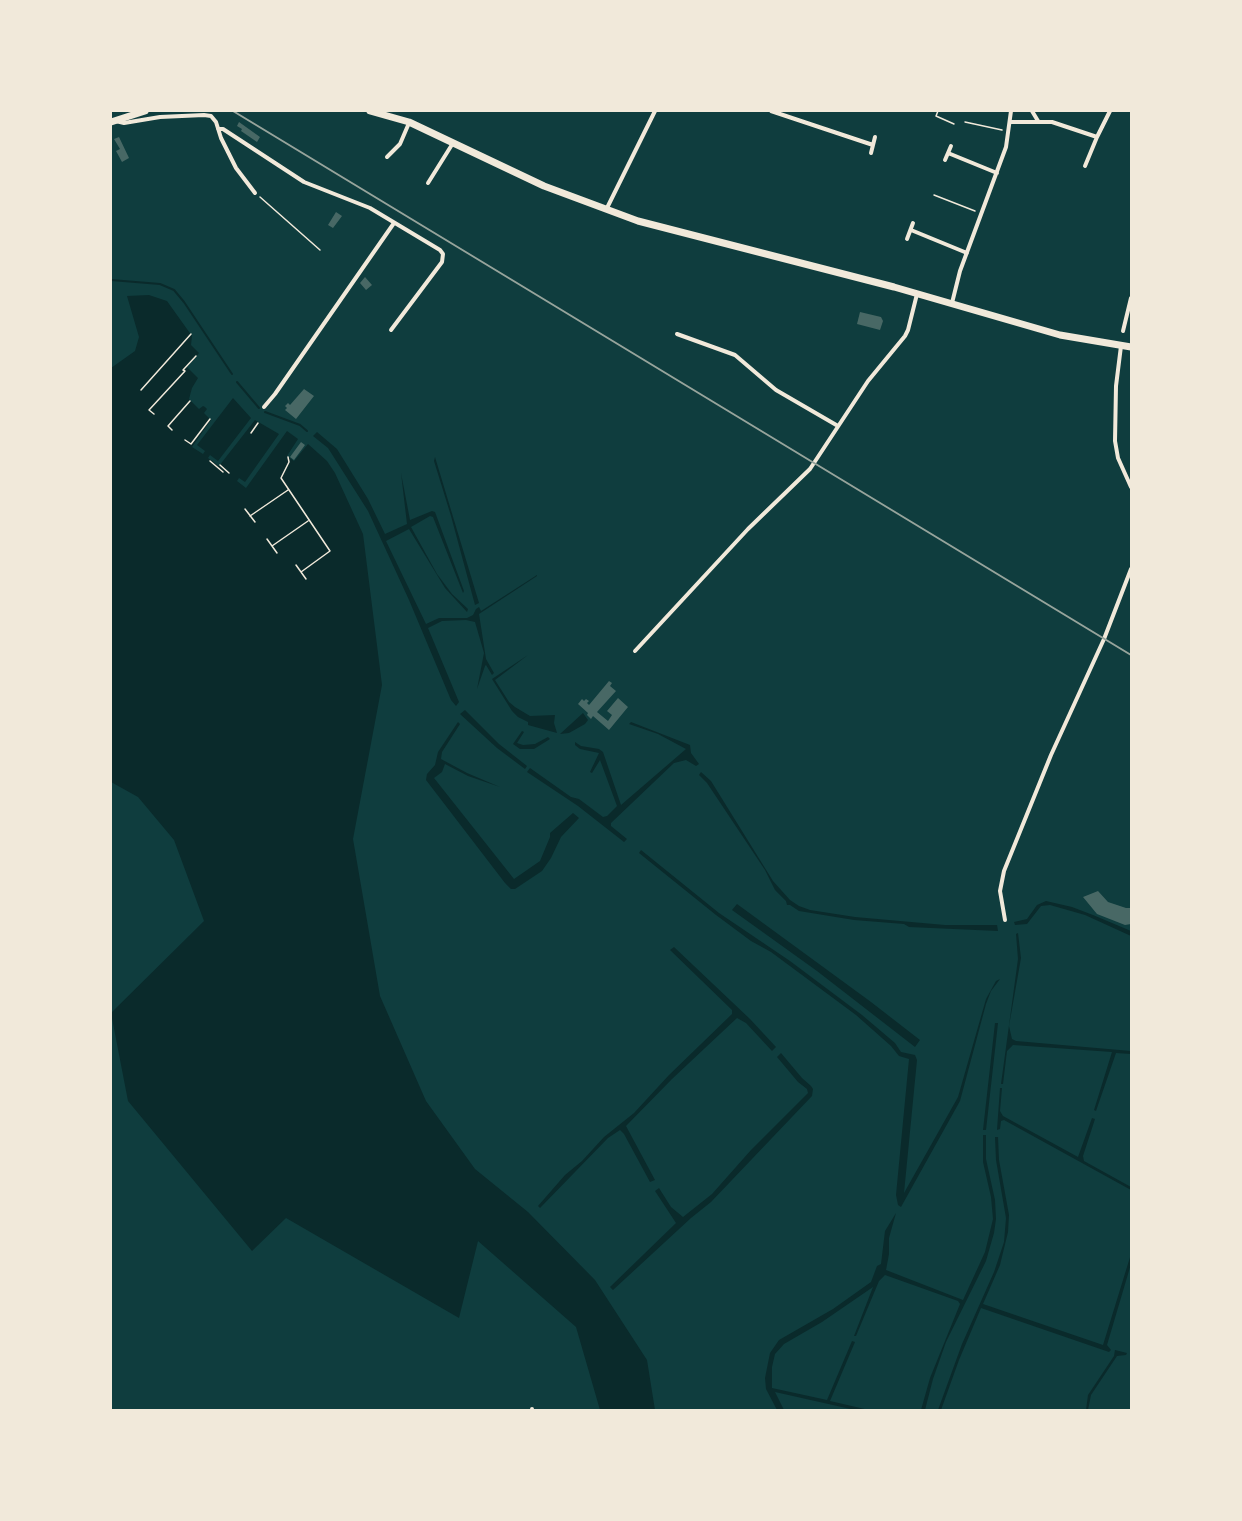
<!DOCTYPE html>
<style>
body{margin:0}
#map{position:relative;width:1242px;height:1521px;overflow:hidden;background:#0f3d3e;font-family:Helvetica,sans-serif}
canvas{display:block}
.frame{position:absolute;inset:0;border:112px solid #f1e9da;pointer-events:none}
</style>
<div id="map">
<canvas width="1242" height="1521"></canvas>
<div class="frame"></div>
</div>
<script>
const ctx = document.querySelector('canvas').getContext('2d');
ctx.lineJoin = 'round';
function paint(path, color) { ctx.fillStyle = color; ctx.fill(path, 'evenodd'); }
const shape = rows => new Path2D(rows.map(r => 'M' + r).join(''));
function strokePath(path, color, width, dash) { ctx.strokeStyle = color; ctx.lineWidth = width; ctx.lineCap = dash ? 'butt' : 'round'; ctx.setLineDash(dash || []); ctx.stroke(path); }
paint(shape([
 [149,295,167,301,192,336,191,345,199,353,187,367,198,378,192,388,189,399,199,409,203,406,205,407,207,409,204,413,211,420,192,447,203,454,205,451,197,445,233,398,251,418,218,461,210,455,208,458,219,466,255,420,279,434,245,482,239,478,237,481,246,488,287,431,298,439,287,456,294,461,308,444,327,461,335,473,363,534,382,685,353,839,380,996,426,1101,475,1169,528,1212,595,1280,647,1360,655,1410,600,1410,576,1327,478,1241,459,1318,286,1218,252,1251,128,1101,111,1013,204,921,174,840,138,797,111,782,111,368,135,351,139,337,127,296],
 [317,432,337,449,368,499,385,534,407,524,401,473,410,520,432,511,435,512,464,591,463,593,433,517,430,516,411,527,437,574,452,594,468,609,467,612,445,588,409,529,386,541,426,624,439,618,467,618,473,615,476,609,479,607,481,611,537,575,537,576,479,614,486,659,494,673,492,675,486,665,485,666,477,689,484,653,475,622,466,620,442,621,428,628,459,702,456,706,451,700,409,600,368,511,328,448,313,436],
 [435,457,479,603,475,605,451,516,434,461],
 [528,655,495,680,509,702,515,707,530,716,555,715,554,723,557,733,528,725,528,722,518,717,512,711,492,679],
 [465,710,499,744,527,766,525,769,497,748,460,714],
 [583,713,588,720,585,724,569,733,560,734],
 [458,722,460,724,442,752,441,759,467,773,500,787,468,776,445,764,442,772,434,778,514,879,540,861,550,837,550,833,573,813,579,818,561,837,551,858,542,871,515,889,511,889,505,883,426,780,427,774,435,765,438,752],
 [631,722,690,745,691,753,699,764,696,766,686,760,674,763,611,823,611,826,627,839,624,842,578,806,527,772,530,768,571,797,579,799,603,817,607,816,617,806,600,760,592,773,590,772,599,753,580,749,575,745,575,742,581,746,599,749,603,752,621,805,686,749,658,734,629,724],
 [522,731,524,732,517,743,523,745,535,744,548,737,550,739,534,749,520,749,513,744],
 [701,772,711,781,773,881,790,900,799,906,810,910,855,917,945,925,997,925,998,931,909,927,904,924,854,920,799,911,790,905,787,905,786,901,775,890,765,870,707,783,699,775],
 [641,850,719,913,790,961,862,1015,895,1043,901,1052,915,1055,917,1060,904,1193,958,1097,986,999,996,981,1000,979,991,991,986,1004,960,1101,901,1207,898,1205,896,1195,909,1059,899,1056,891,1046,856,1015,771,952,751,941,716,915,639,853],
 [1046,901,1072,907,1093,915,1131,931,1131,936,1085,915,1050,905,1041,906,1027,924,1015,925,1014,922,1027,919,1037,905],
 [737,904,871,1002,920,1040,915,1047,817,971,732,910],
 [1018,933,1021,958,1009,1026,1012,1039,1016,1041,1131,1051,1131,1054,1116,1053,1096,1111,1094,1110,1112,1052,1013,1045,1007,1051,1003,1084,1001,1084,1018,959,1016,934],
 [674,947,750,1019,776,1047,772,1051,746,1023,737,1018,672,1079,626,1126,655,1180,650,1182,624,1134,620,1130,608,1138,540,1208,538,1206,565,1175,582,1161,604,1137,634,1113,669,1075,732,1014,732,1010,670,950],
 [995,1023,998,1023,986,1130,983,1130],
 [781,1053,802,1078,811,1086,813,1089,812,1096,711,1202,691,1218,613,1290,610,1287,676,1223,655,1191,659,1188,671,1207,683,1217,712,1194,751,1150,808,1093,807,1089,798,1082,777,1057],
 [1000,1088,1002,1088,1000,1111,1003,1116,1078,1157,1092,1118,1095,1119,1083,1156,1084,1161,1131,1187,1131,1190,1004,1120,1001,1121,1000,1129,997,1130],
 [983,1135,986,1135,986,1159,995,1200,996,1219,994,1233,986,1261,946,1342,933,1379,925,1410,921,1410,930,1378,960,1304,958,1301,885,1275,879,1281,856,1336,854,1336,873,1287,822,1322,784,1344,775,1354,772,1367,772,1388,827,1400,852,1341,855,1342,830,1401,869,1410,855,1410,775,1392,784,1410,777,1410,766,1389,765,1378,770,1353,779,1340,833,1309,871,1282,877,1266,881,1264,885,1231,896,1213,889,1238,889,1254,886,1270,963,1300,985,1252,993,1219,991,1197,983,1162],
 [995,1137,998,1137,999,1160,1009,1215,1008,1232,1000,1265,983,1304,1103,1345,1131,1254,1131,1264,1107,1345,1111,1350,1109,1352,981,1308,959,1360,941,1410,938,1410,962,1344,994,1272,1004,1242,1006,1218,996,1160],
 [1115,1350,1127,1353,1126,1355,1117,1356,1091,1395,1088,1410,1086,1410,1088,1395,1114,1356]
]), '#0a2a2b');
strokePath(shape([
 [111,280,160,284,174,290,184,302,232,374],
 [237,382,259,408],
 [265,412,300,425,307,431]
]), '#0a2a2b', 2);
paint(shape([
 [239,122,260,137,257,142,241,131,242,129,237,126],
 [119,137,129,158,122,162,116,151,120,149,114,139],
 [336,212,342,216,333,228,328,225],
 [365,277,372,285,366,290,360,283],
 [860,312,881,317,883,321,880,330,857,324],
 [304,389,314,396,296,419,285,410,287,408,285,406,288,403,290,405],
 [301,442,305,445,294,460,290,457],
 [609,681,612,683,610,686,616,691,597,712,608,721,612,715,607,711,618,698,628,707,609,730,593,716,591,719,587,715,588,713,578,704,582,699,584,701,586,699,589,701,587,703,589,705],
 [1098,891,1108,902,1126,908,1131,908,1131,924,1125,925,1097,914,1083,897]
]), '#486865');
strokePath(shape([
 [938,111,936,116,954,124],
 [965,122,1002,130],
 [934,195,975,211],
 [260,197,320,250],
 [141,390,191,334],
 [154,414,149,410,185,371,183,370,196,356],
 [172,430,168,426,190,401],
 [251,433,258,423],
 [185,440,191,444,210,419],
 [288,457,289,462,281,478,330,551,301,572],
 [210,461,223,472],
 [220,465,229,473],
 [245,509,255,522],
 [250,516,288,490],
 [267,539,277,553],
 [272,546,308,521],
 [296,565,306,579]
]), '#f1e9da', 1.5);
strokePath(shape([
 [771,111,873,145,875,137],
 [1032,111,1038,121],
 [116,121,124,123,160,117,204,115,211,116,216,122,221,138,236,168,255,193],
 [1011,122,1052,122,1097,137,1110,111],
 [218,129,223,129,304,182,370,208,440,250,443,254,442,262,391,330],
 [871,153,873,145],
 [948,153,997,173],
 [387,157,400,144,409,123],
 [945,160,951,146],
 [1085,166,1097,137],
 [428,183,453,143],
 [606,210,655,111],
 [911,230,967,253],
 [907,239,913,223],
 [952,303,960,271,1006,147,1011,111],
 [1123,331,1131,298],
 [677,334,735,355,776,390,838,426],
 [1121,346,1116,386,1115,441,1118,458,1131,487],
 [264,407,275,394,394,223],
 [635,651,748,529,810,469,868,381,905,336,908,330,917,294],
 [1005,920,1000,891,1004,871,1051,755,1104,639,1131,569],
 [532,1409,532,1410]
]), '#f1e9da', 4);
strokePath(shape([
 [370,111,409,122,544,186,638,221,894,287,1060,335,1131,347],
 [111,122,145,111]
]), '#f1e9da', 7);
strokePath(shape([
 [233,111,1131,655]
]), '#97a49c', 2);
</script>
